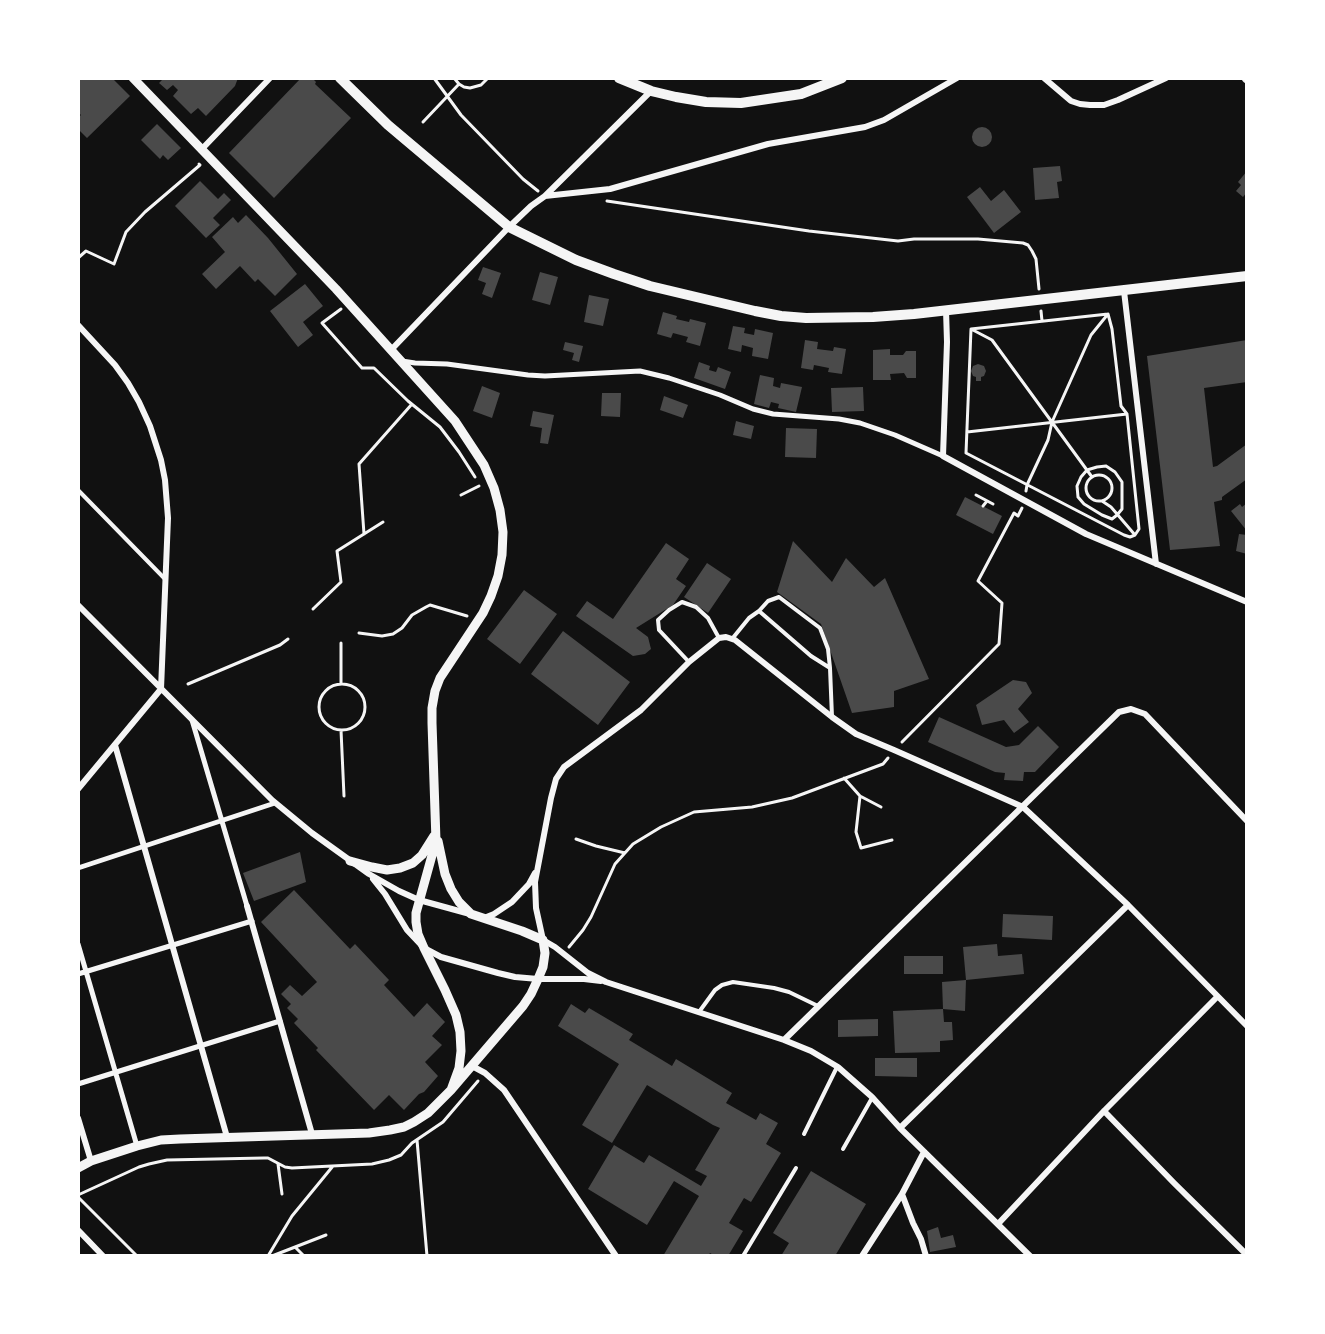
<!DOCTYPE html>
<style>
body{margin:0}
#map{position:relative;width:1325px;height:1334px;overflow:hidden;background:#111;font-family:Poppins,sans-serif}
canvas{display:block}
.frame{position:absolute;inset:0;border:80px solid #fff;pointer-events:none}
</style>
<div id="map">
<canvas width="1325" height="1334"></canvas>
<div class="frame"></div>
</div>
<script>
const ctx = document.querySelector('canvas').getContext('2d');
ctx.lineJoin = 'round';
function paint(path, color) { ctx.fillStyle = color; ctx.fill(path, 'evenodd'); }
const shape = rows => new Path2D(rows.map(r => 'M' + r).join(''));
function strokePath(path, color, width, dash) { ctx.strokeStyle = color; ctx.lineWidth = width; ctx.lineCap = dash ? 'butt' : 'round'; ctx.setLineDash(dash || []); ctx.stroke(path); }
paint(shape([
 [78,78,112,78,130,96,87,138,78,129,78,118,81,115,78,112],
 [160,78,207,79,238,78,235,86,206,116,198,108,191,114,173,96,178,90,173,85,167,90,159,83,162,80],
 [301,78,312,78,316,82,315,84,351,118,274,198,229,153],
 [157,124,181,148,168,160,163,155,160,159,141,140],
 '972 137a10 10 0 1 1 20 0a10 10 0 1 1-20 0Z',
 [1060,166,1062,181,1057,182,1059,198,1035,200,1033,168],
 [1247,171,1247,192,1243,197,1236,191,1241,185,1238,182],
 [200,181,218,199,224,193,231,200,213,218,220,225,206,238,175,206],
 [980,187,991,201,1004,190,1021,212,994,233,967,197],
 [246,215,268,238,297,274,275,296,258,279,255,282,240,266,216,289,202,274,225,252,212,237,233,217,238,223],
 [483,267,501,273,492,298,482,294,486,283,478,280],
 [540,272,558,277,550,305,532,300],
 [305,284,323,306,303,322,313,335,298,347,270,311],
 [589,295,609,299,603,326,584,322],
 [663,312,677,316,676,319,689,322,690,319,706,323,700,346,686,342,688,337,673,333,671,338,657,334],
 [733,326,745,328,744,333,754,335,755,329,773,333,768,359,752,356,753,348,742,345,741,352,728,349],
 [805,340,818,342,817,349,833,351,834,347,846,349,842,374,828,372,829,368,814,365,813,370,801,368],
 [1247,340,1247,382,1204,388,1213,467,1217,466,1247,444,1247,479,1222,497,1222,500,1214,502,1220,546,1170,550,1147,356],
 [565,342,583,346,579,362,572,360,574,353,563,350],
 [890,349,890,355,903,355,906,351,916,351,916,378,907,378,904,373,890,374,891,380,873,380,873,350],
 [699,362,710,366,709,370,716,372,718,367,731,372,725,389,694,378],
 [978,364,984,366,986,371,984,376,981,377,981,381,976,381,976,377,973,376,971,371,973,366],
 [760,375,774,378,773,386,780,388,781,383,802,387,796,412,778,408,779,404,771,402,769,408,754,404],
 [482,386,500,393,492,418,473,411],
 [863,387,864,411,832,412,831,388],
 [602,393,621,393,620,417,601,416],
 [664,396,688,405,683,418,660,410],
 [533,411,554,415,548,444,540,443,542,428,530,426],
 [736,421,754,426,751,439,733,435],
 [786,428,817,429,816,458,785,457],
 [965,497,1002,516,993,534,956,515],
 [1247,503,1247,531,1231,511,1240,504,1242,507],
 [1239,534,1247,535,1247,554,1236,551],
 [793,541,832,582,846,558,874,587,885,578,929,679,894,691,894,707,852,713,821,624,777,592],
 [666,543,689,559,676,579,686,586,673,605,636,628,648,637,651,649,645,654,633,656,576,616,587,601,613,619],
 [707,563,731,579,708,613,684,597],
 [524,590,557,614,520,664,487,639],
 [563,631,630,682,598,725,531,674],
 [1013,680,1026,682,1032,693,1018,709,1029,722,1014,733,1004,720,982,725,976,705],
 [939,717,1006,747,1019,745,1038,726,1059,747,1035,772,1024,772,1023,781,1004,780,1005,773,995,772,928,742],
 [300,852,306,882,254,901,243,873],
 [294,890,350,949,355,944,389,980,384,985,414,1017,427,1003,445,1022,432,1036,442,1045,425,1062,438,1076,424,1092,419,1094,404,1110,389,1095,374,1110,316,1050,318,1048,294,1023,298,1019,287,1008,291,1004,281,994,290,985,302,996,317,982,261,922],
 [1003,914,1053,916,1052,940,1002,937],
 [997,944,998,956,1022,954,1024,974,966,980,965,1011,943,1009,942,982,966,980,963,947],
 [904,956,943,956,943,974,904,974],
 [571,1004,585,1013,589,1008,633,1034,629,1040,672,1066,676,1059,732,1093,726,1103,756,1120,760,1113,778,1123,766,1144,781,1153,751,1202,744,1198,729,1223,743,1231,728,1256,715,1256,710,1253,708,1256,663,1256,699,1196,674,1181,647,1225,588,1189,614,1145,644,1163,649,1155,701,1186,707,1176,695,1170,720,1128,713,1125,647,1085,612,1143,582,1125,619,1064,558,1026],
 [943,1009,944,1022,952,1022,953,1040,940,1041,940,1052,895,1053,893,1011],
 [878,1019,878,1036,838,1037,838,1020],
 [875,1058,917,1058,917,1077,875,1076],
 [811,1171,866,1204,835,1256,781,1256,789,1243,773,1233],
 [938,1227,941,1238,953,1235,956,1247,930,1252,927,1231]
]), '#4a4a4a');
strokePath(shape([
 [434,78,461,115,523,179,538,191],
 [454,78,459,84,464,87,470,88,481,85,488,78],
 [423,122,459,84],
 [607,201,809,231,898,241,914,239,978,239,1023,243,1028,245,1032,251,1036,259,1039,289],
 [78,258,86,251,114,264,126,232,145,212,200,165,199,164],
 [341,309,322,323,362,368,374,368,408,401,440,427,459,452,475,477],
 [1041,311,1042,321],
 [1108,314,1112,329,1121,406,1127,414,1139,529,1135,535,1130,537,1124,535,966,453,971,329,1108,314],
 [971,329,992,340,1092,477],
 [967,432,1127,414],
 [1106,466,1115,472,1122,482,1122,509,1117,515,1112,519,1102,515,1084,504,1078,497,1077,486,1081,477,1087,470,1097,467,1106,466],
 '1086 488a13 13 0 1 1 26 0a13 13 0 1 1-26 0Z',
 [1026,491,1027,485,1048,440,1052,422,1091,335,1108,314],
 [461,495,479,486],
 [976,495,993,504],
 [1102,501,1111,507,1135,535],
 [983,506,987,501],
 [364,534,359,464,412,404],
 [313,609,341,582,337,551,383,522],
 [359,633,382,636,393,634,402,628,412,615,426,607,430,605,467,616],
 [341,643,341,684],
 '319 707a23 23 0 1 1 46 0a23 23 0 1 1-46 0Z',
 [188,684,280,645,288,639],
 [341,730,344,796],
 [902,742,999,644,1002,603,978,581,1014,513,1018,516,1022,508],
 [844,778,860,796,881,807],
 [860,796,856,832,861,848,892,840],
 [576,839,596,846,625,853],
 [569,947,583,930,591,917,615,864,633,844,661,827,694,812,752,807,792,798,883,764,888,758],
 [417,1140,427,1256],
 [278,1164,282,1194],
 [78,1195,139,1167,149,1164,167,1160,264,1158,268,1158,285,1167,292,1168,372,1164,389,1160,401,1155,412,1143,443,1122,478,1081],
 [78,1197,137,1256],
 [295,1247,304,1256],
 [268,1256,292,1216,333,1166],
 [272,1256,326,1235]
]), '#f5f5f5', 3);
strokePath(shape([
 [78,490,165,579],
 [759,611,768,601,779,597,820,628,828,649,830,668],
 [732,639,749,618,759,611,811,656,830,668,832,717],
 [689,662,659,630,658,620,669,610,682,602,696,607,708,618,719,638],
 [699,1012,715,990,722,985,733,982,774,988,789,992,818,1006],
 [804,1134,837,1067],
 [843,1149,872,1098],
 [743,1256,796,1168]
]), '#f5f5f5', 4);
strokePath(shape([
 [402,361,415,363,447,364,528,375,545,376,640,371,669,378,720,395,753,409,773,414,839,419,860,423,895,435,943,456],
 [192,720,247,906],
 [78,868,275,803],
 [78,944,137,1146],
 [78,974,252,921],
 [78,1084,280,1021]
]), '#f5f5f5', 5);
strokePath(shape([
 [1044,78,1071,101,1080,104,1090,105,1104,105,1118,100,1166,78],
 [201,150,270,78],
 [545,196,610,189,768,144,865,127,884,120,957,78],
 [1124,291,1156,564],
 [946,310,947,342,943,456,1086,534,1247,602],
 [78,325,115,365,128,383,139,402,150,426,161,460,165,480,168,518,161,689],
 [391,350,509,227,531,206,545,196,651,91],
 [78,605,272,800,312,833,369,874,399,891,419,900,470,914],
 [115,745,227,1137],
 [78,789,161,689],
 [373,879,385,894,407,930,424,948,441,957,498,973,515,977,538,979,584,979,601,981],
 [247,906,312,1134],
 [484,918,494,914,512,902,529,884,535,873],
 [784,1040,1119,712,1131,709,1145,714,1247,821],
 [472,1066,485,1073,504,1090,616,1256],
 [1104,1111,1174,1183,1247,1255],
 [78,1118,91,1161],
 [900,1128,1128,905],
 [902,1194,913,1223,921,1239,926,1256],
 [998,1224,1104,1111,1217,997],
 [78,1230,103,1256],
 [862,1256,902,1194,924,1152],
 [1030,1256,900,1128,872,1097,838,1067,811,1051,784,1040,606,982,588,973,555,947,543,940,536,908,535,882,551,798,556,779,564,767,641,710,689,662,719,638,726,637,735,640,832,717,856,734,894,750,1023,807,1128,905,1247,1026]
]), '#f5f5f5', 6);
strokePath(shape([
 [133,78,336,289,455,421,484,465,494,488,500,510,503,532,502,555,498,576,491,596,483,613,440,678,435,691,432,708,432,723,436,841,416,913,416,922,418,934,424,948,445,990,456,1015,460,1032,461,1051,459,1068,451,1090],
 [1246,78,1247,79],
 [350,861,372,867,387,870,400,868,413,863,422,855,434,836],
 [78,1168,91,1161,137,1146,161,1140,180,1139,369,1133,390,1130,404,1127,414,1122,428,1113,451,1090,523,1006,531,994,538,979,543,967,545,953,543,940,522,931,471,914,459,902,451,889,445,874,438,841]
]), '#f5f5f5', 9);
strokePath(shape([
 [340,78,388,125,509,227,576,260,614,274,650,286,755,311,781,316,806,318,873,317,914,314,1247,276],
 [619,78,651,91,676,97,706,102,741,103,801,94,842,78]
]), '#f5f5f5', 10);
</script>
